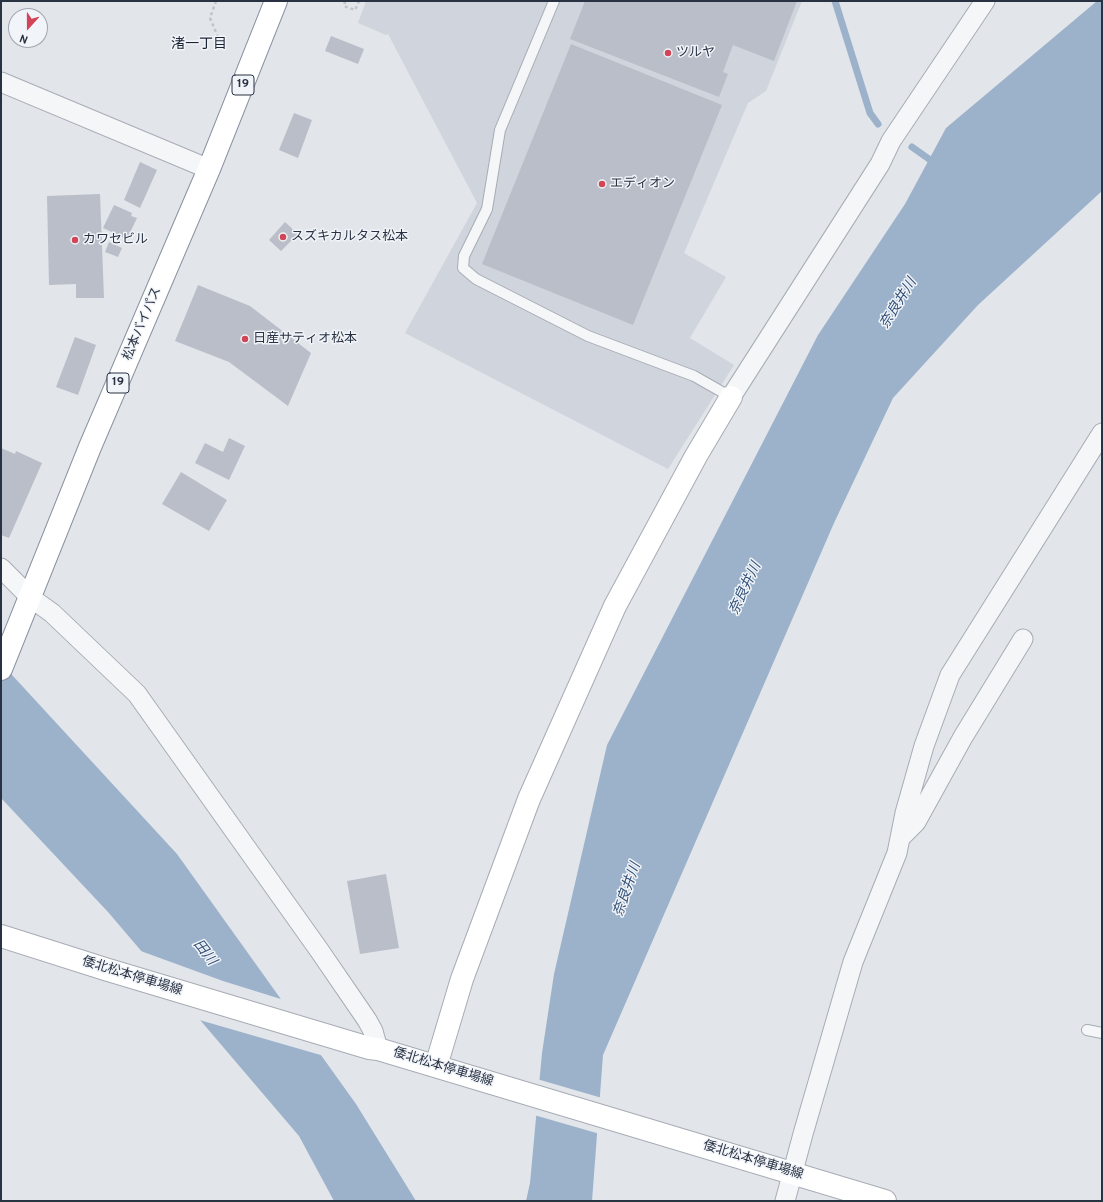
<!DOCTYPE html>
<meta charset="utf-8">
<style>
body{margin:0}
#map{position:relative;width:1103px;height:1202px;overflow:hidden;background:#e2e5ea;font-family:Overpass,sans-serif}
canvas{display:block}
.frame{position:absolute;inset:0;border:2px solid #293243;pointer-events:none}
.north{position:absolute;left:8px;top:8px;width:40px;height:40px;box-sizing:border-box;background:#f1f4f8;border:1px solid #a1a6b0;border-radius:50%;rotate:201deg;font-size:11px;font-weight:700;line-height:16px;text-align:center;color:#293243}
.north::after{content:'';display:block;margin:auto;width:14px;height:18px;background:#d14558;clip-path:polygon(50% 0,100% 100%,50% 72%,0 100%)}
</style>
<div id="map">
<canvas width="1103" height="1202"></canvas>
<div class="frame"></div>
<div class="north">N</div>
</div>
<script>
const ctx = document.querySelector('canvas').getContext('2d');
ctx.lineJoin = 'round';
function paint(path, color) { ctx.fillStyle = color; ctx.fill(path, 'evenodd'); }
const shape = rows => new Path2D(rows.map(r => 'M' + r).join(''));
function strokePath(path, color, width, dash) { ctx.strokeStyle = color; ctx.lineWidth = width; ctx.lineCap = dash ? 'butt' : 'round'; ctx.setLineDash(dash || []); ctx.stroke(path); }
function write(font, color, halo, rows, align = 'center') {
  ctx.font = font + ' Overpass,"Noto Sans JP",sans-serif'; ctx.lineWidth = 3; ctx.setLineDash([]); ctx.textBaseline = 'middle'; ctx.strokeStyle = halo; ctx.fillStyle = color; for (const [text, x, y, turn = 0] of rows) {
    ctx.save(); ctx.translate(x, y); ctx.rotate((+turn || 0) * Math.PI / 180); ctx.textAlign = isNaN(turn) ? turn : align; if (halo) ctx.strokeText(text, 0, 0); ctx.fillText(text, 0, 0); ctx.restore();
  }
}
paint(shape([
 [366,1,802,1,766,91,748,103,684,253,726,277,690,338,734,365,668,469,405,333,477,203,388,34,386,35,358,23]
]), '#d0d4dc');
paint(shape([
 [1097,1,1102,1,1102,191,978,305,893,398,834,523,603,1055,592,1201,526,1201,530,1183,542,1053,554,974,607,745,818,335,905,204,946,128],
 [1,663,177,854,356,1104,416,1201,334,1201,299,1136,108,912,1,798]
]), '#9cb2cb');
paint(shape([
 [138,950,223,981,284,1000,324,1056,196,1019],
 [537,1079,602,1098,600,1134,534,1115]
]), '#e2e5ea');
strokePath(shape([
 [835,1,870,113,878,124],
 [912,147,936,164]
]), '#9cb2cb', 7);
paint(shape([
 [585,1,797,1,774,61,733,45,723,72,728,74,719,97,570,39],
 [331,36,364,49,358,64,325,51],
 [571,44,722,105,633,325,482,264],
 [294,113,312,120,298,158,279,150],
 [140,162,157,170,140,208,124,200],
 [100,194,104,298,76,298,76,284,49,285,47,196],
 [114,205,132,213,131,216,137,218,127,239,103,228],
 [285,222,298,234,281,251,269,240],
 [109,242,122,248,118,257,105,252],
 [198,285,250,306,311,353,288,406,229,362,175,341],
 [75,337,96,345,78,395,56,387],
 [229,438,245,446,229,480,195,463,205,443,223,452],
 [1,448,15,454,16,451,42,463,9,538,1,535],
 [181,472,227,500,209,531,162,504],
 [386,874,399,948,360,954,347,881]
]), '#b9bec8');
const lane = shape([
 [554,1,500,130,487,209,464,256,463,268,476,279,588,336,694,376,731,397],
 [1087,1030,1102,1033]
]);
const street = shape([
 [1,82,209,169],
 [731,397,880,164,891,141,985,1],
 [1,568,31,598,52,613,137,694,319,950,367,1020,373,1031,378,1049],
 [901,837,916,822,963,737,1023,639],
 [785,1201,803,1134,853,962,897,853,905,813,924,746,950,675,1102,433]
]);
const secondary = shape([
 [1,936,105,969,369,1048,378,1049,885,1201],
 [436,1066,462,979,529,799,615,606,696,456,731,397]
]);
const highway = shape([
 [1,669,90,447,209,169,276,1]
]);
strokePath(lane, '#a7acb5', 12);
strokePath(street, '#a7acb5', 21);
strokePath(secondary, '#a7acb5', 24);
strokePath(highway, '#8992a1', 24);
strokePath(shape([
 [216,1,210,18,218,37],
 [345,1,344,6,355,10,359,1]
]), '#c0c3c9', 2.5, [3, 3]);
strokePath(lane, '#f5f6f8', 10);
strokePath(street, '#f5f6f8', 19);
strokePath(secondary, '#fff', 22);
strokePath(highway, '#fff', 22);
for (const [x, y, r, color] of [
 [668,53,4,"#d14558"],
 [602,184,4,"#d14558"],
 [283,237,4,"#d14558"],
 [75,240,4,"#d14558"],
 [245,339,4,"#d14558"]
]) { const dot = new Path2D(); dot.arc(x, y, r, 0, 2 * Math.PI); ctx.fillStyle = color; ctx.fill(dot); strokePath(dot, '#f1f4f8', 1.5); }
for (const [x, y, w] of [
 [243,85,22],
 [118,383,22]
]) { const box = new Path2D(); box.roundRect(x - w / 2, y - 10, w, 20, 3); ctx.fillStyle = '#f1f4f8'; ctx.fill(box); strokePath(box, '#293243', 1); }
write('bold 12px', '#293243', null, [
 ["19",243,85],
 ["19",118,383]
]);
write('13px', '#293243', '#f1f4f8', [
 ["ツルヤ",676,53],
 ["エディオン",610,184],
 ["スズキカルタス松本",291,237],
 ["カワセビル",83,240],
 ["日産サティオ松本",253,339]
], 'left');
write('13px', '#293243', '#f1f4f8', [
 ["松本バイパス",143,324,-67],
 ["倭北松本停車場線",132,977,17],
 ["倭北松本停車場線",443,1068,17],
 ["倭北松本停車場線",753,1161,17]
]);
write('14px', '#1b2334', '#f1f4f8', [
 ["渚一丁目",199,45]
]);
write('italic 14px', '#325078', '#f1f4f8', [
 ["奈良井川",899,304,-58],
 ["奈良井川",746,589,-65],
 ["奈良井川",628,890,-71],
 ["田川",204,953,52]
]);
</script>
